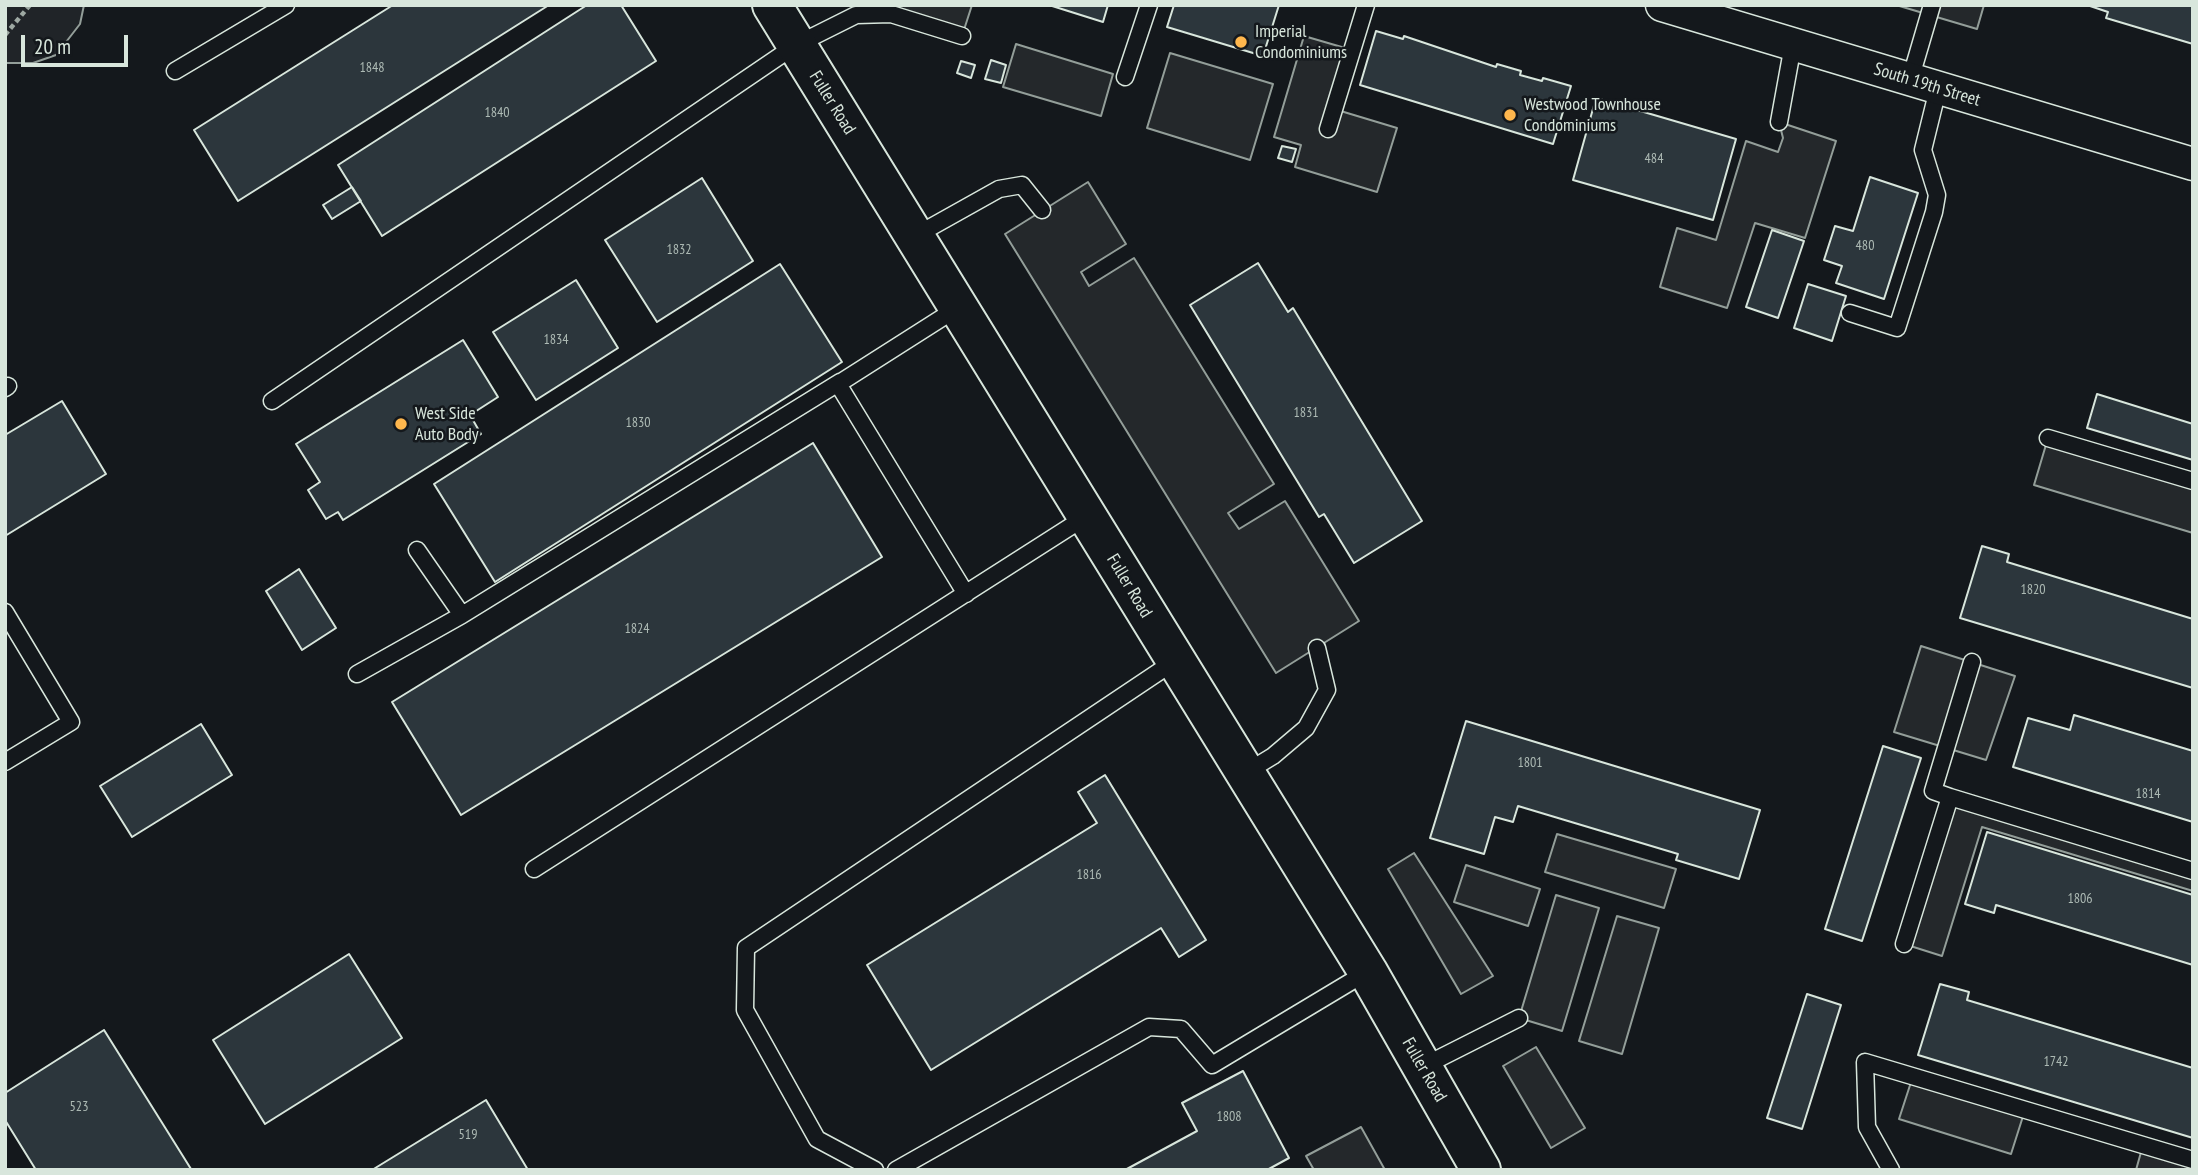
<!DOCTYPE html>
<style>
body{margin:0}
#map{position:relative;width:2198px;height:1175px;overflow:hidden;background:#14181c;font-family:"PT Sans Narrow",sans-serif}
canvas{display:block}
.frame{position:absolute;inset:0;border:7px solid #d8e6dc;pointer-events:none}
.scale{position:absolute;left:21px;top:35px;width:107px;height:32px;box-sizing:border-box;border:4px solid #d8e6dc;border-top:0;padding-left:9px;font-size:21px;line-height:24px;white-space:nowrap;color:#d8e6dc;-webkit-text-stroke:5px #14181c;paint-order:stroke}
</style>
<div id="map">
<canvas width="2198" height="1175"></canvas>
<div class="frame"></div>
<div class="scale">20 m</div>
</div>
<script>
const ctx = document.querySelector('canvas').getContext('2d');
ctx.lineJoin = 'round';
function paint(path, color) { ctx.fillStyle = color; ctx.fill(path, 'evenodd'); }
const shape = rows => new Path2D(rows.map(r => 'M' + r).join(''));
function strokePath(path, color, width, dash) { ctx.strokeStyle = color; ctx.lineWidth = width; ctx.lineCap = dash ? 'butt' : 'round'; ctx.setLineDash(dash || []); ctx.stroke(path); }
function write(font, color, halo, rows, align = 'center') {
  ctx.font = font + ' "PT Sans Narrow",sans-serif'; ctx.lineWidth = 5; ctx.setLineDash([]); ctx.textBaseline = 'middle'; ctx.strokeStyle = halo; ctx.fillStyle = color; for (const [text, x, y, turn = 0] of rows) {
    ctx.save(); ctx.translate(x, y); ctx.rotate((+turn || 0) * Math.PI / 180); ctx.textAlign = isNaN(turn) ? turn : align; if (halo) ctx.strokeText(text, 0, 0); ctx.fillText(text, 0, 0); ctx.restore();
  }
}
const green = shape([
 [5,5,84,5,80,24,56,55,33,63,5,63,5,5]
]);
paint(green, '#202428');
strokePath(green, '#939e99', 2);
const parking = shape([
 [863,5,972,5,962,36,863,5],
 [1896,5,1984,5,1977,29,1896,5],
 [1304,36,1352,50,1334,109,1397,128,1377,192,1295,167,1301,145,1274,137,1304,36],
 [1016,44,1113,74,1101,116,1003,87,1016,44],
 [1170,53,1273,84,1250,160,1147,128,1170,53],
 [1779,122,1836,141,1805,238,1755,223,1727,308,1660,287,1677,228,1716,240,1746,141,1778,152,1783,138,1779,122],
 [1088,182,1126,244,1081,272,1089,286,1134,258,1274,484,1228,513,1239,529,1285,501,1359,621,1276,673,1005,234,1088,182],
 [2048,438,2193,481,2193,533,2034,485,2048,438],
 [1921,646,2015,676,1986,760,1894,732,1921,646],
 [1950,797,2193,871,2193,891,1982,827,1942,956,1904,944,1950,797],
 [1557,834,1676,869,1664,908,1545,872,1557,834],
 [1414,853,1493,976,1461,994,1388,869,1414,853],
 [1466,865,1540,889,1528,926,1454,902,1466,865],
 [1556,895,1599,908,1562,1031,1519,1018,1556,895],
 [1617,916,1659,928,1622,1054,1579,1041,1617,916],
 [1536,1047,1585,1128,1551,1148,1503,1066,1536,1047],
 [1913,1076,2025,1110,2011,1154,1899,1119,1913,1076],
 [1361,1127,1385,1170,1314,1170,1306,1156,1361,1127],
 [2143,1145,2193,1160,2193,1170,2136,1170,2143,1145]
]);
paint(parking, '#24282b');
strokePath(parking, '#939e99', 2);
const building = shape([
 [393,5,549,5,238,201,194,130,393,5],
 [587,5,621,5,656,61,382,236,338,165,587,5],
 [1049,5,1108,5,1103,22,1049,5],
 [1174,5,1279,5,1263,56,1167,27,1174,5],
 [2087,5,2193,5,2193,44,2106,18,2108,12,2087,5],
 [1376,31,1403,39,1404,36,1496,67,1497,64,1521,71,1520,75,1542,81,1543,78,1571,86,1553,144,1360,85,1376,31],
 [991,60,1006,65,1001,83,985,79,991,60],
 [961,61,975,65,971,78,957,73,961,61],
 [1596,98,1736,139,1713,220,1573,180,1596,98],
 [1282,146,1296,149,1292,162,1278,158,1282,146],
 [1870,177,1918,193,1884,299,1836,283,1842,266,1824,260,1835,226,1853,231,1870,177],
 [702,178,753,261,657,322,605,240,702,178],
 [352,187,361,201,332,219,323,205,352,187],
 [1772,230,1804,241,1778,318,1746,307,1772,230],
 [1258,263,1288,312,1293,308,1422,521,1354,563,1324,514,1319,517,1190,305,1258,263],
 [780,264,842,362,495,582,434,484,780,264],
 [576,280,618,348,536,400,493,332,576,280],
 [1808,284,1846,296,1832,341,1794,328,1808,284],
 [463,340,498,397,470,415,481,434,343,520,338,512,326,519,308,490,320,482,296,444,463,340],
 [2097,394,2193,424,2193,460,2087,428,2097,394],
 [62,401,106,474,5,536,5,435,62,401],
 [813,443,882,557,461,815,392,702,813,443],
 [1982,546,2009,554,2007,562,2193,619,2193,688,1960,618,1982,546],
 [299,569,336,628,302,650,266,591,299,569],
 [2074,715,2193,751,2193,822,2013,767,2028,718,2070,730,2074,715],
 [1466,721,1760,810,1739,879,1676,860,1678,854,1518,806,1513,822,1495,817,1484,854,1430,838,1466,721],
 [201,724,232,775,132,837,100,786,201,724],
 [1883,746,1921,758,1862,941,1825,929,1883,746],
 [1105,775,1206,940,1179,957,1161,928,931,1070,867,965,1097,823,1078,792,1105,775],
 [1987,832,2193,895,2193,965,1996,905,1994,913,1965,904,1987,832],
 [349,954,402,1038,265,1124,213,1040,349,954],
 [1940,984,1969,992,1967,1000,2193,1068,2193,1138,1918,1055,1940,984],
 [1807,994,1841,1005,1802,1129,1767,1118,1807,994],
 [104,1030,191,1169,190,1170,36,1170,5,1120,5,1093,104,1030],
 [1243,1071,1289,1158,1267,1170,1125,1170,1197,1131,1182,1103,1243,1071],
 [486,1100,528,1170,372,1170,486,1100]
]);
paint(building, '#2c363c');
strokePath(building, '#d8e6dc', 2);
const service = shape([
 [175,71,286,5],
 [1125,77,1149,5],
 [1910,80,1932,5],
 [1779,122,1793,45],
 [1328,129,1366,5],
 [915,236,999,189,1022,185,1042,210],
 [959,307,838,384,966,594],
 [1850,313,1897,328,1934,212,1937,195,1923,150,1938,89],
 [5,388,8,386],
 [272,401,796,45,856,15,891,14,962,36],
 [2048,438,2193,481],
 [417,550,462,615,840,382],
 [5,612,71,722,5,762],
 [357,674,462,615],
 [1245,773,1273,756,1306,728,1327,690,1317,648],
 [1950,797,1933,791,1972,662],
 [534,869,1087,516],
 [1904,944,1950,797,2193,871],
 [1422,1067,1519,1018],
 [875,1170,817,1139,745,1010,746,948,1175,661],
 [896,1170,1149,1027,1181,1029,1212,1065,1367,972],
 [1891,1170,1867,1127,1865,1062,2193,1160]
]);
const minor = shape([
 [1662,5,2193,164]
]);
const tertiary = shape([
 [772,5,1368,972,1481,1170]
]);
strokePath(service, '#d8e6dc', 19);
strokePath(minor, '#d8e6dc', 35);
strokePath(tertiary, '#d8e6dc', 42);
strokePath(shape([
 [5,35,30,5]
]), '#9da8a2', 4.5, [5, 3.5]);
strokePath(service, '#14181c', 16);
strokePath(minor, '#14181c', 32);
strokePath(tertiary, '#14181c', 38);
for (const [x, y, r, color] of [
 [1241,42,7,"#ffb74d"],
 [1510,115,7,"#ffb74d"],
 [401,424,7,"#ffb74d"]
]) { const dot = new Path2D(); dot.arc(x, y, r, 0, 2 * Math.PI); ctx.fillStyle = color; ctx.fill(dot); strokePath(dot, '#14181c', 2.5); }
write('14px', '#adbab4', null, [
 ["1848",372,68],
 ["1840",497,113],
 ["484",1654,159],
 ["480",1865,246],
 ["1832",679,250],
 ["1834",556,340],
 ["1831",1306,413],
 ["1830",638,423],
 ["1820",2033,590],
 ["1824",637,629],
 ["1801",1530,763],
 ["1814",2148,794],
 ["1816",1089,875],
 ["1806",2080,899],
 ["1742",2056,1062],
 ["523",79,1107],
 ["1808",1229,1117],
 ["519",468,1135]
]);
write('18px', '#d8e6dc', '#14181c', [
 ["Imperial",1255,32],
 ["Condominiums",1255,53],
 ["Westwood Townhouse",1524,105],
 ["Condominiums",1524,126],
 ["West Side",415,414],
 ["Auto Body",415,435]
], 'left');
write('18px', '#d8e6dc', '#14181c', [
 ["South 19th Street",1927,85,17],
 ["Fuller Road",832,103,58],
 ["Fuller Road",1129,586,59],
 ["Fuller Road",1424,1070,60]
]);
</script>
